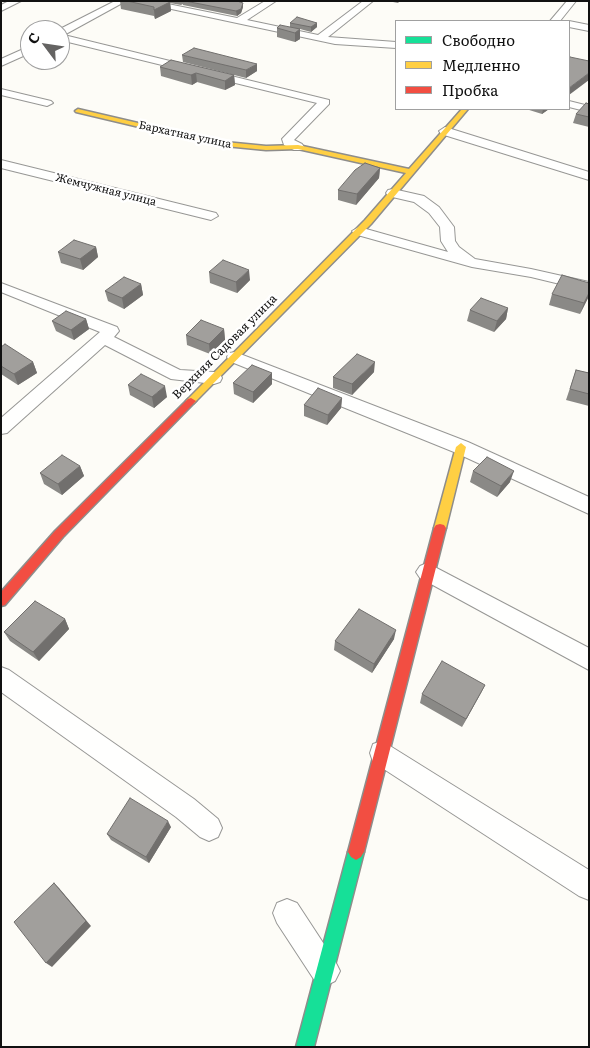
<!DOCTYPE html>
<meta charset="utf-8">
<style>
body{margin:0}
#map{position:relative;width:590px;height:1048px;overflow:hidden;background:#fdfcf7;font-family:Literata,serif}
canvas{display:block}
.frame{position:absolute;inset:0;border:2px solid #111;pointer-events:none}
.legend{position:absolute;left:395px;top:20px;width:175px;height:90px;box-sizing:border-box;background:#fff;border:1px solid #a0a0a0;margin:0;padding:6px 9px;list-style:none;font-size:15px;color:#111}
.legend li{display:flex;align-items:center;gap:10px;height:25px}
.legend b{width:25px;border:1px solid #a0a0a0}
.north{position:absolute;left:20px;top:20px;width:50px;height:50px;box-sizing:border-box;background:#fff;border:1px solid #a0a0a0;border-radius:50%;rotate:301deg;font-size:14px;font-weight:700;line-height:20px;text-align:center;color:#111}
.north::after{content:'';display:block;margin:auto;width:18px;height:22px;background:#646362;clip-path:polygon(50% 0,100% 100%,50% 72%,0 100%)}
</style>
<div id="map">
<canvas width="590" height="1048"></canvas>
<div class="frame"></div>
<ul class="legend">
<li><b style="height:6px;background:#16e098"></b>Свободно</li>
<li><b style="height:6px;background:#ffcf43"></b>Медленно</li>
<li><b style="height:6px;background:#f24e42"></b>Пробка</li>
</ul>
<div class="north">С</div>
</div>
<script>
const ctx = document.querySelector('canvas').getContext('2d');
ctx.lineJoin = 'round';
const shape = rows => new Path2D(rows.map(r => 'M' + r).join(''));
function strokePath(path, color, width, dash) { ctx.strokeStyle = color; ctx.lineWidth = width; ctx.lineCap = dash ? 'butt' : 'round'; ctx.setLineDash(dash || []); ctx.stroke(path); }
function paint(path, color) { ctx.fillStyle = color; ctx.fill(path, 'evenodd'); }
function write(font, color, halo, rows, align = 'center') {
  ctx.font = font + ' Literata,serif'; ctx.lineWidth = 5; ctx.setLineDash([]); ctx.textBaseline = 'middle'; ctx.strokeStyle = halo; ctx.fillStyle = color; for (const [text, x, y, turn = 0] of rows) {
    ctx.save(); ctx.translate(x, y); ctx.rotate((+turn || 0) * Math.PI / 180); ctx.textAlign = isNaN(turn) ? turn : align; if (halo) ctx.strokeText(text, 0, 0); ctx.fillText(text, 0, 0); ctx.restore();
  }
}
const street = shape([
 [9,1,21,1,1,11,1,5,9,1],
 [115,1,126,1,64,35,329,100,329,104,294,140,302,144,304,147,302,150,294,150,284,145,282,139,317,103,60,40,58,30,115,1],
 [134,1,153,1,237,18,265,1,276,1,247,20,318,35,363,1,373,1,328,37,396,42,396,48,335,44,134,1],
 [567,1,576,1,560,21,550,21,567,1],
 [569,21,589,25,589,31,569,27,569,21],
 [30,46,30,53,1,66,1,59,30,46],
 [1,89,51,101,53,103,47,106,1,95,1,89],
 [569,101,589,106,589,112,569,107,569,101],
 [445,127,589,172,589,180,441,134,439,131,445,127],
 [1,160,216,213,218,216,211,220,1,168,1,160],
 [393,189,424,196,439,207,454,227,455,241,459,247,475,259,531,269,589,282,589,291,531,277,472,267,354,234,352,231,359,227,448,252,441,241,440,227,429,213,414,202,388,196,386,193,388,190,393,189],
 [1,283,117,327,119,331,114,337,180,370,214,372,220,374,222,378,220,382,214,384,171,379,105,345,7,433,1,434,1,418,100,332,1,292,1,283],
 [235,352,468,442,589,497,589,514,454,452,229,361,227,357,229,353,235,352],
 [427,563,589,648,589,670,420,578,416,572,420,566,427,563],
 [1,667,9,670,194,799,218,819,222,828,218,837,209,841,200,837,176,817,1,692,1,667],
 [382,741,589,870,589,900,579,896,373,762,370,753,373,744,382,741],
 [287,899,297,903,335,961,340,971,335,981,325,986,315,981,277,923,273,913,277,903,287,899]
]);
const fast = shape([
 [356,844,361,847,364,852,314,1047,296,1047,348,852,351,847,356,844]
]);
const slow = shape([
 [78,109,215,141,266,146,298,145,409,169,462,109,468,109,371,224,194,403,191,404,186,401,188,399,365,220,406,173,298,149,266,150,215,145,76,112,75,111,78,109],
 [461,443,466,447,446,528,444,531,440,532,436,531,434,528,456,447,461,443]
]);
const jam = shape([
 [191,398,196,401,194,403,63,537,5,605,1,606,1,592,55,531,188,399,191,398],
 [440,524,444,525,446,528,364,852,361,857,356,860,351,857,348,852,434,528,436,525,440,524]
]);
strokePath(street, '#979795', 2);
strokePath(fast, '#8e8d8b', 3);
strokePath(slow, '#8e8d8b', 3);
strokePath(jam, '#8e8d8b', 3);
paint(street, '#fffffe');
paint(fast, '#16e098');
paint(slow, '#ffcf43');
paint(jam, '#f24e42');
paint(shape([
 [120,1,237,1,243,7,241,13,237,16,183,5,183,4,181,5,170,3,171,11,155,19,154,16,121,9],
 [388,1,400,1,398,3],
 [290,23,317,23,317,27,311,32,300,29,300,39,295,42,277,37,277,28,290,27],
 [182,55,257,71,246,78,183,62],
 [160,67,234,75,235,85,225,90,197,82,192,85,161,76],
 [589,104,589,127,573,123,576,114],
 [526,109,549,109,542,114],
 [380,168,379,178,356,205,338,200,338,190],
 [96,247,98,257,83,270,61,263,58,252],
 [209,272,250,280,237,293,210,283],
 [141,284,143,295,124,309,108,301,105,291],
 [552,294,589,296,580,314,549,305],
 [508,308,506,319,494,332,467,321,470,310],
 [86,319,89,329,74,340,56,331,52,321],
 [224,329,225,340,210,354,187,345,186,335],
 [1,347,33,362,37,373,18,385,1,374],
 [576,370,589,373,589,406,566,400],
 [374,372,352,395,333,388,333,377],
 [233,383,272,384,253,403,234,394],
 [128,385,167,397,154,408,130,395],
 [342,398,341,408,327,425,304,416,304,405],
 [80,466,84,476,62,495,44,484,40,473],
 [473,471,510,482,497,497,470,482],
 [65,619,69,629,39,661,10,641,4,632],
 [394,639,372,673,334,650,335,641],
 [485,685,462,727,420,703,422,694],
 [171,827,149,863,111,840,107,834]
]), '#8a8986');
paint(shape([
 [170,2,171,11,155,19,154,10],
 [243,3,243,7,241,13,237,16,236,11],
 [317,23,317,27,311,32,311,27],
 [300,29,300,39,295,42,295,33],
 [257,64,257,71,246,78,246,70],
 [196,73,197,82,192,85,191,75],
 [589,73,589,80,569,95,569,88],
 [234,75,235,85,225,90,225,81],
 [543,109,549,109,542,114],
 [380,168,379,178,356,205,357,194],
 [96,247,98,257,83,270,80,259],
 [249,270,250,280,237,293,236,282],
 [141,284,143,295,124,309,122,298],
 [589,293,589,296,580,314,584,303],
 [508,308,506,319,494,332,497,321],
 [86,319,89,329,74,340,71,330],
 [224,329,225,340,210,354,209,344],
 [33,362,37,373,18,385,14,374],
 [375,362,374,372,352,395,352,384],
 [272,373,272,384,253,403,253,392],
 [165,386,167,397,154,408,152,397],
 [342,398,341,408,327,425,328,415],
 [80,466,84,476,62,495,58,484],
 [514,471,510,482,497,497,501,486],
 [65,619,69,629,39,661,33,652],
 [396,630,394,639,372,673,374,664],
 [485,685,481,693,462,727,466,719],
 [168,821,171,827,149,863,146,857],
 [54,883,59,888,91,926,52,967,46,963]
]), '#716f6d');
const building = shape([
 [127,1,166,1,170,2,154,10,154,7,127,1],
 [185,1,237,1,243,3,241,9,236,11,185,1],
 [297,17,317,23,311,27,290,23,297,17],
 [280,25,300,29,295,33,277,28,280,25],
 [194,48,257,64,246,70,182,55,194,48],
 [570,57,589,61,589,73,569,88,569,58,570,57],
 [171,60,234,75,225,81,196,73,191,75,160,67,171,60],
 [586,103,589,104,589,117,576,114,586,103],
 [365,163,380,168,357,194,338,190,355,170,365,163],
 [74,240,96,247,80,259,58,252,74,240],
 [223,260,249,270,236,282,209,272,223,260],
 [562,275,589,283,589,293,584,303,552,294,562,275],
 [124,277,141,284,122,298,105,291,124,277],
 [481,298,508,308,497,321,470,310,481,298],
 [66,311,86,319,71,330,52,321,66,311],
 [201,320,224,329,209,344,186,335,201,320],
 [5,344,33,362,14,374,1,366,1,347,5,344],
 [357,354,375,362,352,384,333,377,357,354],
 [252,365,272,373,253,392,233,383,252,365],
 [576,370,589,373,589,394,570,389,576,370],
 [141,374,165,386,152,397,128,385,141,374],
 [318,388,342,398,328,415,304,405,318,388],
 [62,455,80,466,58,484,40,473,62,455],
 [487,457,514,471,501,486,473,471,487,457],
 [35,601,65,619,33,652,4,632,35,601],
 [359,609,396,630,374,664,335,641,359,609],
 [442,661,485,685,466,719,422,694,442,661],
 [130,798,168,821,146,857,107,834,130,798],
 [54,883,86,921,46,963,14,922,54,883]
]);
paint(building, '#a19f9c');
strokePath(building, '#716f6d', 1);
write('11px', '#111', '#fff', [
 ["Бархатная улица",185,135,12],
 ["Жемчужная улица",106,190,14]
]);
write('12px', '#111', '#fff', [
 ["Верхняя Садовая улица",225,347,-45]
]);
</script>
